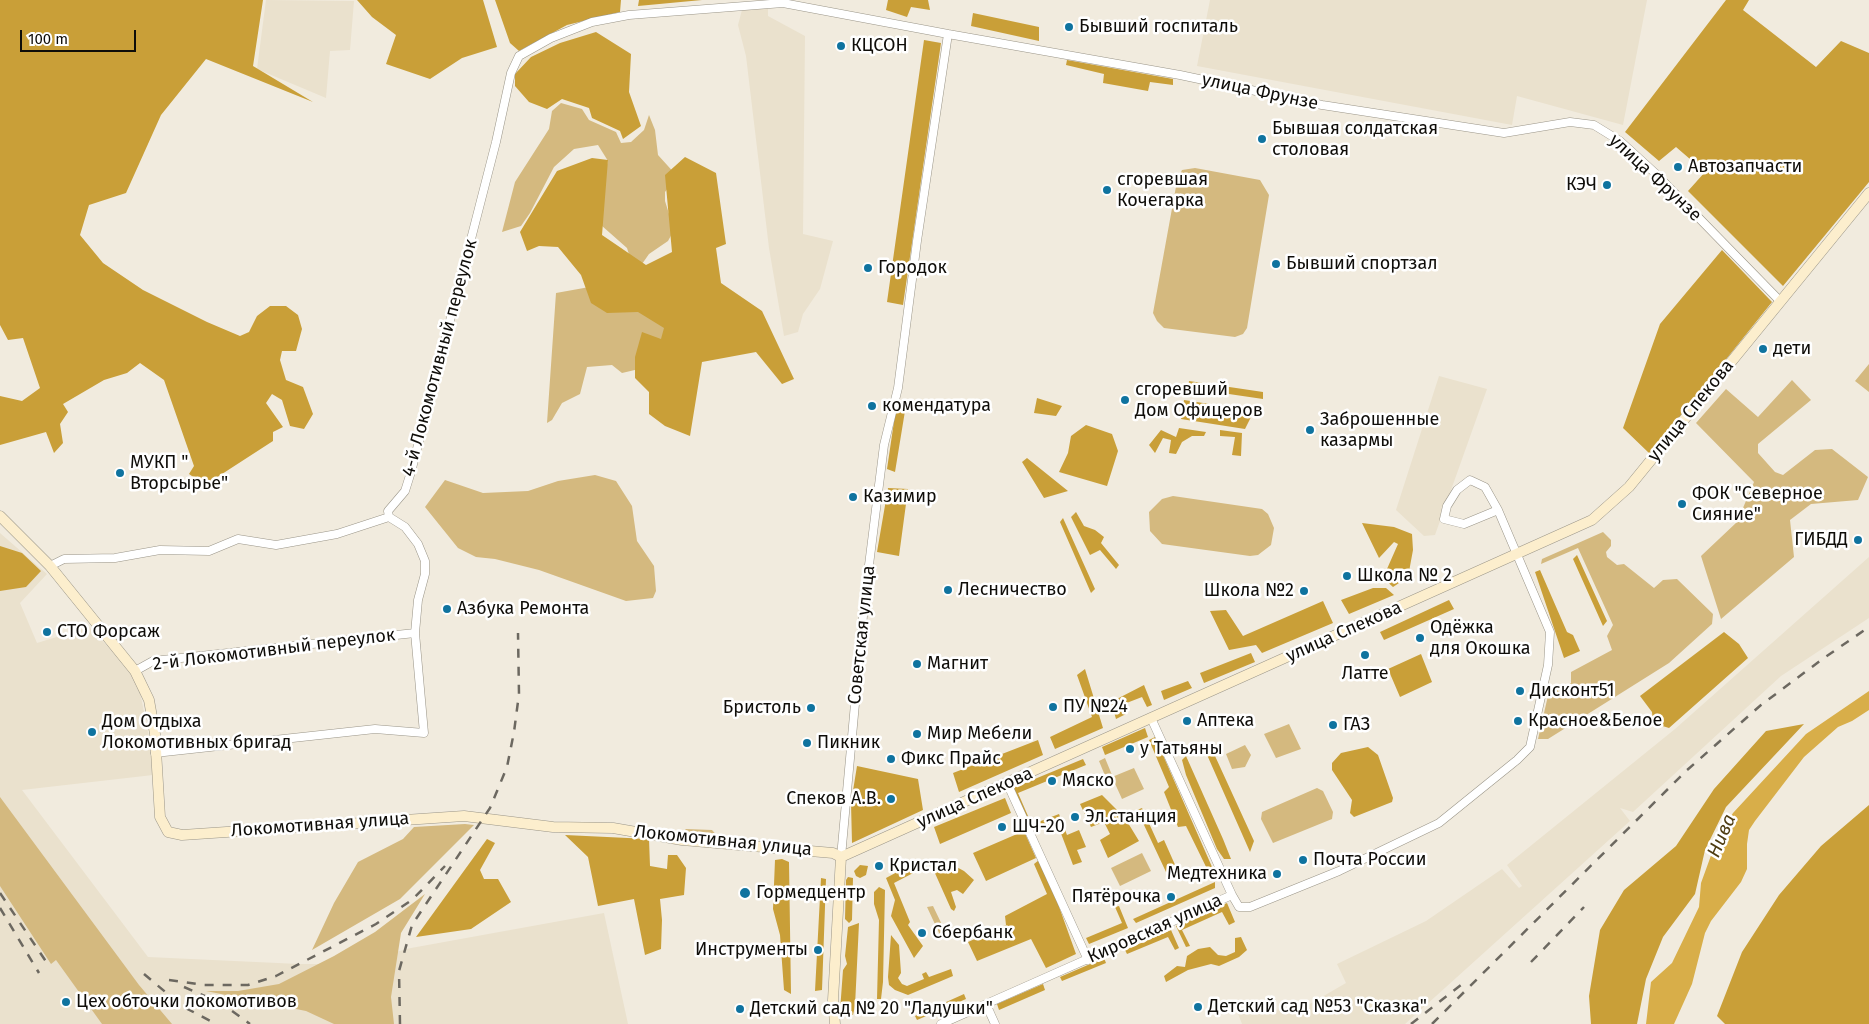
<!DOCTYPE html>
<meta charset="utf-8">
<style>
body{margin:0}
#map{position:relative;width:1869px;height:1024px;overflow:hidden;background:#f1ebde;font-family:"Fira Sans",sans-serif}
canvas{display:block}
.scale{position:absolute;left:20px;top:30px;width:116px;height:22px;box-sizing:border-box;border:2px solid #0f0d09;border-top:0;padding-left:6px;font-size:15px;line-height:18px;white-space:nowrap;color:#0f0d09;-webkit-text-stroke:4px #fff;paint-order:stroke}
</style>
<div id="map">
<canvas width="1869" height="1024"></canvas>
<div class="scale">100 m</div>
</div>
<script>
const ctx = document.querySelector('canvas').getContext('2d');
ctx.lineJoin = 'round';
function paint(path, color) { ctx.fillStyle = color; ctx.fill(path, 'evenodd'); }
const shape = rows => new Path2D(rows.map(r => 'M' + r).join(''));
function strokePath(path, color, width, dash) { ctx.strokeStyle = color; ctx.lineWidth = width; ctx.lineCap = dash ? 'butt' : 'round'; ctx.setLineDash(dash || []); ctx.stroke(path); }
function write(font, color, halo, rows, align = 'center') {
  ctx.font = font + ' "Fira Sans",sans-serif'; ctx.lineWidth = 5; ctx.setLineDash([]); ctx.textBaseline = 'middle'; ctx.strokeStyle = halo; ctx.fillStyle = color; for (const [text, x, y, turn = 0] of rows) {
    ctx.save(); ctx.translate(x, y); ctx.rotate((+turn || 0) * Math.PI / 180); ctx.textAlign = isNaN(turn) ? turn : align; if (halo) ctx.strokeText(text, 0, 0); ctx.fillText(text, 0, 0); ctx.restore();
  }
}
paint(shape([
 [266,0,354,1,350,50,330,51,326,98,257,69],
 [1210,0,1647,0,1623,125,1517,96,1512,125,1197,66],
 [768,7,768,16,805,36,803,234,833,241,820,289,803,314,798,332,784,336,769,248,746,56,738,25,742,10],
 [1439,376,1487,389,1435,535,1424,536,1396,510],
 [0,533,47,574,20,603,37,643,89,627,137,677,149,737,153,775,22,790,148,957,299,964,351,964,411,948,604,913,628,1024,0,1024],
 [1869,557,1869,618,1781,676,1633,812,1620,808,1630,821,1405,1024,1242,1024,1237,1011,1301,1009,1346,983,1337,964,1426,921,1502,869,1519,888,1522,886,1507,865,1675,729]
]), '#eae1cd');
paint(shape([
 [561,103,582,109,589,120,616,132,621,143,631,142,644,130,649,115,655,130,658,155,677,176,665,192,665,201,674,230,668,241,649,254,635,274,627,248,593,218,608,161,598,145,574,149,554,167,530,213,521,226,502,232,515,182,549,129,552,111],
 [1195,168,1260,180,1269,195,1247,328,1243,334,1235,337,1164,328,1157,321,1153,313,1177,181,1182,170],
 [595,286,659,310,669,341,639,369,622,373,612,365,587,367,580,394,562,403,552,420,547,423,556,293],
 [1869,364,1869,392,1855,381],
 [1792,380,1811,400,1758,444,1758,453,1775,472,1783,475,1815,450,1832,449,1868,477,1858,500,1811,504,1790,520,1794,557,1721,619,1701,556,1737,522,1754,482,1696,423,1726,389,1758,417],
 [595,475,616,481,632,506,637,541,654,566,656,591,653,598,626,601,539,570,495,559,476,557,458,548,425,507,445,480,483,493,528,491,558,481],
 [1173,496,1262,509,1268,514,1274,528,1271,545,1258,555,1250,556,1162,544,1150,531,1149,512,1162,499],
 [1603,532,1611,540,1611,546,1606,552,1607,557,1617,565,1624,564,1654,588,1663,580,1677,579,1713,614,1712,624,1669,663,1548,739,1538,739,1550,687,1557,690,1571,683,1571,672,1612,650,1607,636,1613,625,1578,548,1541,564,1542,559],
 [1289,724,1301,749,1276,758,1264,734],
 [1245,745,1251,755,1245,767,1232,769,1226,754],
 [1105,758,1112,775,1106,778,1099,761],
 [1134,768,1144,789,1122,799,1112,777],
 [1317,788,1323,791,1333,812,1332,819,1273,843,1261,819,1262,812],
 [0,797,139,985,172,1024,102,1024,56,960,51,964,0,886],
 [465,824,474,825,400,899,312,950,334,903,358,862,403,839,414,827],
 [686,829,712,830,720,839,681,834],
 [1142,853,1151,871,1120,886,1111,868],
 [425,894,401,933,391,997,394,1024,334,1024,306,1011,206,991,238,991,279,984,334,956,375,932],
 [933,906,945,931,940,935,927,907]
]), '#d4b97f');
paint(shape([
 [0,0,263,0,253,66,313,102,206,59,161,115,126,193,89,205,80,235,103,263,143,290,207,322,240,336,249,332,257,316,270,306,286,306,298,315,302,329,296,351,282,351,280,360,286,380,303,387,313,414,304,429,290,426,282,400,272,394,266,403,283,427,273,432,273,441,205,485,189,474,194,466,164,380,140,363,127,373,104,380,63,404,68,412,60,424,63,443,54,453,46,432,0,445,0,396,22,401,40,388,23,338,8,340,0,325],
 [357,0,483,0,497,47,462,58,430,79,386,64,396,35,372,17],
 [495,0,621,0,620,12,567,25,519,51,510,43],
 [639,0,702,0,638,6],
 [888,0,928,0,930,10,911,7,907,17,886,10],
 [1726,0,1749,0,1743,10,1816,67,1841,41,1869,53,1869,182,1783,286,1688,191,1705,172,1676,147,1659,161,1625,132],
 [973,13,1039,27,1039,41,971,26],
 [596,32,631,54,629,92,641,126,623,139,620,131,592,118,589,108,562,99,547,109,529,102,515,86,515,74,531,57,560,43],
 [924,40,941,43,903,305,887,302],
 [1067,60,1173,79,1173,85,1150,82,1148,91,1103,83,1104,74,1066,65],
 [685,157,716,173,726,244,716,248,721,283,762,311,794,379,782,384,756,352,702,362,690,436,665,426,649,414,649,392,635,378,635,357,642,332,661,339,664,328,638,312,607,313,591,303,581,275,558,247,539,246,527,251,520,232,557,171,592,158,608,160,602,235,646,265,672,252,665,175],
 [1722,250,1772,302,1650,454,1623,428,1660,324],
 [1189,381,1263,392,1263,399,1188,388],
 [1037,398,1062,406,1056,416,1034,413],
 [1184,400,1254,411,1245,429,1181,419],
 [896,408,905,411,895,472,887,469],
 [1086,425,1112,434,1118,451,1107,486,1059,472,1068,453,1071,436],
 [1179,428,1206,432,1204,436,1192,436,1182,442,1176,454,1169,453,1171,440,1163,438,1155,453,1149,445,1161,430,1176,437],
 [1220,430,1242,433,1241,456,1232,455,1235,437,1220,436],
 [1027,458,1068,491,1044,498,1022,462],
 [888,488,908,489,899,556,877,552],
 [1076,512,1084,526,1095,530,1104,537,1101,543,1119,565,1116,569,1100,550,1090,555,1071,517],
 [1063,518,1095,589,1091,593,1060,522],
 [1362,523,1394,527,1412,534,1413,550,1408,577,1393,587,1383,578,1398,544,1394,542,1379,558],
 [0,546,22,553,41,571,26,587,0,591],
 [1577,555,1607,621,1603,626,1573,559],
 [1540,570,1567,632,1573,635,1580,651,1564,658,1535,572],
 [1373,588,1386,588,1394,595,1349,614,1341,600],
 [1449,600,1454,609,1384,640,1380,632],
 [1323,601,1333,623,1262,653,1256,645,1229,650,1210,611,1226,610,1243,636],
 [1724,632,1739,644,1748,658,1669,728,1653,723,1652,712,1640,696],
 [1251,653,1255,662,1204,683,1200,673],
 [1421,654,1432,682,1400,697,1388,669],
 [1085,669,1103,728,1055,749,1050,737,1092,717,1077,675],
 [1188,681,1192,688,1164,700,1161,691],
 [1144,685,1152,705,1147,707,1142,697,1124,704,1128,713,1116,719,1111,702],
 [1804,724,1726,807,1705,850,1695,894,1663,937,1646,979,1637,1024,1591,1024,1589,996,1600,930,1624,890,1676,846,1714,789,1766,731],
 [1145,728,1148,737,1105,755,1102,747],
 [1155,737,1216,876,1211,877,1186,826,1178,827,1164,792,1169,787,1149,740],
 [1038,740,1043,755,959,792,953,773],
 [1210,745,1254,841,1250,852,1204,748],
 [1368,747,1378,755,1393,798,1392,802,1354,817,1350,813,1352,800,1332,770,1332,763,1341,753],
 [1186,756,1223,839,1231,859,1224,859,1217,849,1186,775,1182,760],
 [1083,759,1086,765,1018,793,1028,816,1025,817,1013,788],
 [857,766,918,779,923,810,852,843,851,803],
 [1102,795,1125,818,1139,841,1108,858,1100,840,1110,834,1104,822,1091,827,1080,804],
 [1005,798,1011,813,940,844,934,827],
 [1869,805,1869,1024,1725,1024,1717,1016,1742,952,1779,895,1821,846],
 [1142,808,1158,843,1164,840,1176,867,1166,872,1137,810],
 [1059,814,1067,835,1079,830,1086,847,1077,850,1082,862,1073,865,1057,823,1035,831,1033,824],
 [1024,831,1036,858,986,881,973,853],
 [565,835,649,839,650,866,667,869,668,855,677,855,686,868,684,895,660,899,662,920,661,949,645,955,634,899,598,906,588,857],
 [487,839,495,843,480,870,484,879,498,879,511,902,471,929,416,937],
 [782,859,789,862,791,994,784,990,780,935,773,909,775,860],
 [1039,860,1057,901,1076,954,1046,968,1031,939,977,961,968,942,1006,925,1005,916,1047,894,1034,864],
 [914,863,917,871,894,883,910,922,908,925,923,946,914,958,891,916,895,900,886,878],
 [951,864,964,871,974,880,963,894,957,890,951,892,956,907,954,911,951,909,934,871,941,865],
 [860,865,868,866,866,875,860,878,856,876,854,871],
 [848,877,853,878,852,920,849,923,845,919,846,880],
 [821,878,826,879,822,990,815,991],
 [1215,882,1215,888,1136,923,1133,919],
 [879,887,885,890,883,982,881,999,877,999,879,920,874,904,874,892],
 [1227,903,1235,922,1229,925,1222,912,1182,930,1190,946,1186,947,1176,926],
 [1119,906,1128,928,1089,944,1086,938,1122,923,1115,907],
 [859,923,855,1006,853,1015,847,1015,840,1011,843,970,847,964,845,956,848,927],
 [1171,930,1179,948,1175,950,1168,937,1127,954,1125,950],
 [891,935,899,945,901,973,898,978,902,984,907,986,924,979,922,974,926,972,929,977,951,969,953,976,908,995,895,990,889,985,888,977],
 [1241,937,1247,950,1239,957,1219,966,1211,964,1188,970,1166,982,1164,976,1177,966,1185,967,1187,956,1198,949,1210,947,1218,955,1226,956,1235,952,1235,938],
 [1104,958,1106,963,1062,981,1060,977],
 [1043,984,1045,990,999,1010,997,1004],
 [964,994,966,999,917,1020,915,1016]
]), '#c99f38');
paint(shape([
 [1869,691,1869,710,1852,721,1838,727,1804,757,1755,821,1749,830,1747,844,1747,869,1741,882,1711,921,1705,933,1692,984,1674,1024,1646,1024,1651,982,1672,963,1699,907,1701,883,1717,839,1733,813,1806,734]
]), '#d8ae49');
const street = shape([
 [50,566,64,559,115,558,160,550,209,551,238,539,276,545,337,534,389,517],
 [135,671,153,661,415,633],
 [1151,718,1232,895],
 [155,753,375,729,424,733,415,633,418,600,425,574,425,561,418,544,405,527,389,517,388,511,405,491,411,472,496,142,511,73,519,56,551,38,592,22,629,15,783,3,948,34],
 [1007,783,1088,960],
 [841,857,864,605,884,445,898,388,917,241,948,34,1180,75,1322,105,1504,133,1570,122,1594,125,1620,141,1655,173,1780,301],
 [986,1004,995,1024],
 [941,1024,1232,895,1239,907,1250,907,1339,871,1439,823,1517,760,1530,747,1548,665,1550,632,1498,510,1464,524,1444,519,1447,506,1457,490,1470,480,1485,487,1498,510]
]);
const secondary = shape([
 [0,516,50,566,135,671,149,700,155,734,160,817,168,832,182,835,464,816,553,827,613,828,682,840,833,853,841,857],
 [841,857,1592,520,1629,487,1869,193],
 [835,1024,833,1000,841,857]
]);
strokePath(street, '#9a9588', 9);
strokePath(secondary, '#9a9588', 11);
strokePath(street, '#fff', 8);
strokePath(secondary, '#fceecd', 10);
strokePath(shape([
 [0,893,49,966],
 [0,908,39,973],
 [1531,962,1584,907],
 [144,974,182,1006,216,1024],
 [169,980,204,985,248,985,276,976,376,924,412,900,445,866],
 [184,987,221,1003,250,1024],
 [400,1024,399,971,412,925,490,808,507,767,514,732,519,694,518,633],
 [1411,1024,1466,981],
 [1432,1024,1686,771,1761,705,1824,658,1869,627]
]), '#6c6860', 2.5, [9, 9]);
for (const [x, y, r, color] of [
 [1069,27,5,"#0f739f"],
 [841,46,5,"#0f739f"],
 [1262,139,5,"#0f739f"],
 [1678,167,5,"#0f739f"],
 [1607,185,5,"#0f739f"],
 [1107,190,5,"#0f739f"],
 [1276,264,5,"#0f739f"],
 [868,268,5,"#0f739f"],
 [1763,349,5,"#0f739f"],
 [1125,400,5,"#0f739f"],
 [872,406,5,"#0f739f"],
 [1310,430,5,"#0f739f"],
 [120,473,5,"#0f739f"],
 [853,497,5,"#0f739f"],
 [1682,504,5,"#0f739f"],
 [1858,540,5,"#0f739f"],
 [1347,576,5,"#0f739f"],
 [948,590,5,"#0f739f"],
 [1304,591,5,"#0f739f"],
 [447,609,5,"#0f739f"],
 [47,632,5,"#0f739f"],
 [1420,638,5,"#0f739f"],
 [1365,655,5,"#0f739f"],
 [917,664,5,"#0f739f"],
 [1520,691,5,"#0f739f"],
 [1053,707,5,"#0f739f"],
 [811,708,5,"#0f739f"],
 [1187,721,5,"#0f739f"],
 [1518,721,5,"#0f739f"],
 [1333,725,5,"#0f739f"],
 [92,732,5,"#0f739f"],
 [917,734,5,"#0f739f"],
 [807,743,5,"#0f739f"],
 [1130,749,5,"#0f739f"],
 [891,759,5,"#0f739f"],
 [1052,781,5,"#0f739f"],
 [891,799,5,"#0f739f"],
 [1075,817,5,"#0f739f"],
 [1002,827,5,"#0f739f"],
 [1303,860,5,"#0f739f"],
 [879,866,5,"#0f739f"],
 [1277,874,5,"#0f739f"],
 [745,893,6,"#0f739f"],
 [1171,897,5,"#0f739f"],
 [922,933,5,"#0f739f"],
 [818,950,5,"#0f739f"],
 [66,1002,5,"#0f739f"],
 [1198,1007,5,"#0f739f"],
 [740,1009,5,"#0f739f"]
]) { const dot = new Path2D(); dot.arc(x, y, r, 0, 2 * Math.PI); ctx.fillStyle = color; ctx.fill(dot); strokePath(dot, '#fff', 2); }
write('18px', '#0f0d09', '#fff', [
 ["Бывший госпиталь",1079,27],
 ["КЦСОН",851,46],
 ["Бывшая солдатская",1272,129],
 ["столовая",1272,150],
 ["Автозапчасти",1688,167],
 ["сгоревшая",1117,180],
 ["Кочегарка",1117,201],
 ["КЭЧ",1597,185,"right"],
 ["Бывший спортзал",1286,264],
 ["Городок",878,268],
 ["дети",1773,349],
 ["сгоревший",1135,390],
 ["Дом Офицеров",1135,411],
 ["комендатура",882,406],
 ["Заброшенные",1320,420],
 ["казармы",1320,441],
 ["МУКП \"",130,463],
 ["Вторсырье\"",130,484],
 ["ФОК \"Северное",1692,494],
 ["Сияние\"",1692,515],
 ["Казимир",863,497],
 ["ГИБДД",1848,540,"right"],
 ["Школа № 2",1357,576],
 ["Лесничество",958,590],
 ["Школа №2",1294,591,"right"],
 ["Азбука Ремонта",457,609],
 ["Одёжка",1430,628],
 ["для Окошка",1430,649],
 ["СТО Форсаж",57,632],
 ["Магнит",927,664],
 ["Латте",1365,674,"center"],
 ["Дисконт51",1530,691],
 ["ПУ №24",1063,707],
 ["Бристоль",801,708,"right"],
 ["Аптека",1197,721],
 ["Красное&Белое",1528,721],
 ["Дом Отдыха",102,722],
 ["Локомотивных бригад",102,743],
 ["ГАЗ",1343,725],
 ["Мир Мебели",927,734],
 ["Пикник",817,743],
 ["у Татьяны",1140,749],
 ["Фикс Прайс",901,759],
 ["Мяско",1062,781],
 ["Спеков А.В.",881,799,"right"],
 ["Эл.станция",1085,817],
 ["ШЧ-20",1012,827],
 ["Почта России",1313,860],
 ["Кристал",889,866],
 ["Медтехника",1267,874,"right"],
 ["Гормедцентр",756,893],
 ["Пятёрочка",1161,897,"right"],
 ["Сбербанк",932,933],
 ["Инструменты",808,950,"right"],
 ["Цех обточки локомотивов",76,1002],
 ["Детский сад №53 \"Сказка\"",1208,1007],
 ["Детский сад № 20 \"Ладушки\"",750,1009]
], 'left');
write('18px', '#0f0d09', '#fff', [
 ["улица Фрунзе",1260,92,12],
 ["улица Фрунзе",1655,178,43],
 ["4-й Локомотивный переулок",440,358,-75],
 ["улица Спекова",1691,411,-51],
 ["улица Спекова",1344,632,-24],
 ["Советская улица",862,635,-84],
 ["2-й Локомотивный переулок",274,650,-7],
 ["улица Спекова",975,798,-24],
 ["Локомотивная улица",320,825,-4],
 ["Локомотивная улица",723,841,6],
 ["Кировская улица",1155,929,-24]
]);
write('italic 19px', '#4f3d13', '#fff', [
 ["Нива",1722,836,-67]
]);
</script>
